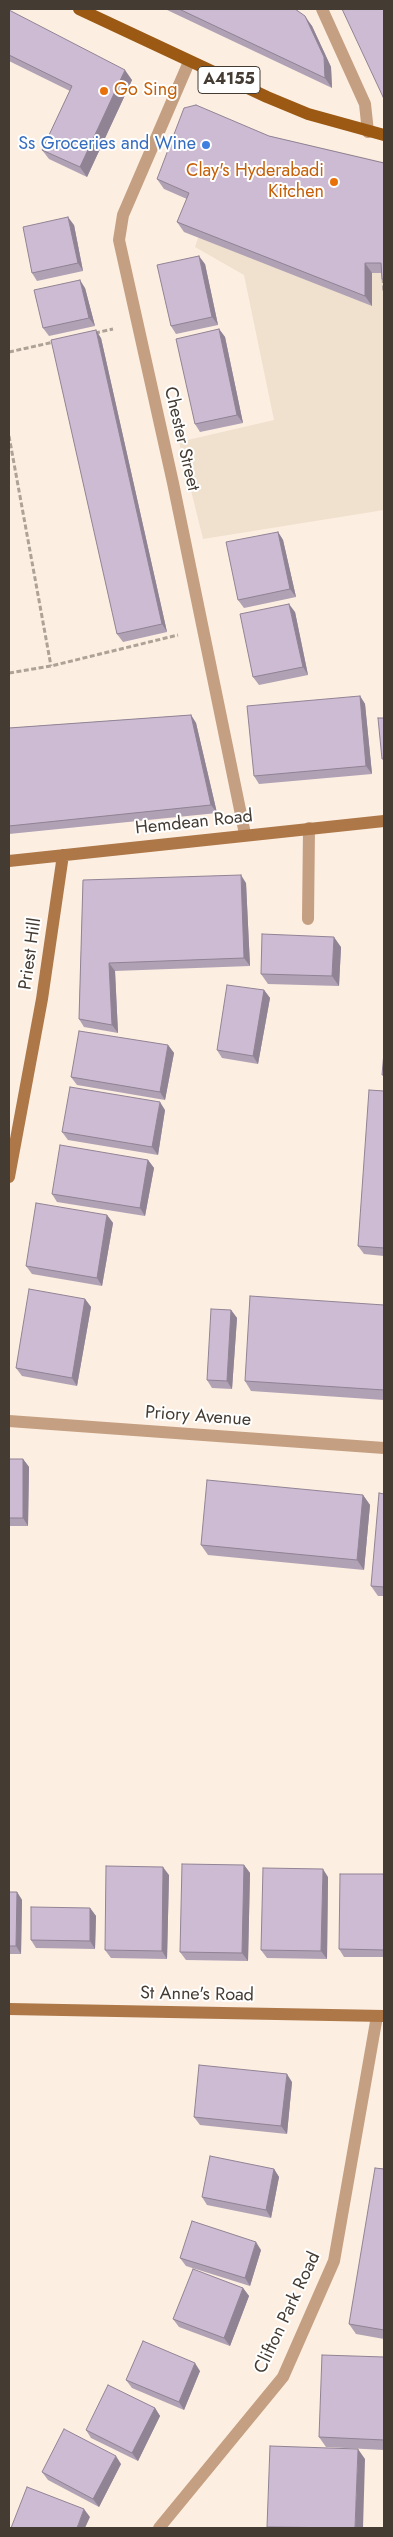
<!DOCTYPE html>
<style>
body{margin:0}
#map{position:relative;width:393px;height:2537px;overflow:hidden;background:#fceee1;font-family:Jost,sans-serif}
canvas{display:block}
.frame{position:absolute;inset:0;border:10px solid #443b32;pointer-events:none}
</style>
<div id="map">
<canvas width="393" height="2537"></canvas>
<div class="frame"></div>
</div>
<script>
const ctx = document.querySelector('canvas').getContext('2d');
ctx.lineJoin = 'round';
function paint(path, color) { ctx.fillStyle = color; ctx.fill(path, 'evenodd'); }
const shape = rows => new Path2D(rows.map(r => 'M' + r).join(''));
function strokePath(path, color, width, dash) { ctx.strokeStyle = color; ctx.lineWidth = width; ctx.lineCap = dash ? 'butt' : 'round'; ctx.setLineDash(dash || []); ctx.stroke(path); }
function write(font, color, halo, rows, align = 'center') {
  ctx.font = font + ' Jost,sans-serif'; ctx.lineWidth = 4; ctx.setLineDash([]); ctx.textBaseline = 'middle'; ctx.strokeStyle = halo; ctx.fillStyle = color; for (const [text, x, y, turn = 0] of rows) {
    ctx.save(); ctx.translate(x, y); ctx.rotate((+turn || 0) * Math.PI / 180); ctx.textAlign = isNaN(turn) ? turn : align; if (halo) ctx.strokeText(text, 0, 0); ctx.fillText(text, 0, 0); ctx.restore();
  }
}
paint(shape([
 [235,128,384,162,384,510,203,539,179,442,274,420,244,275,195,247]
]), '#f0e1ce');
strokePath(shape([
 [383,278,384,292],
 [95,333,113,329],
 [9,352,54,342],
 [9,436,51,666],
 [9,673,51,666,178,635]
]), '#aea297', 3, [5, 2.5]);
strokePath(shape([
 [308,919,309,828]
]), '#c59f81', 12);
strokePath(shape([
 [322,9,365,104,368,132],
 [189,62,123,215,119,240,173,483,245,834],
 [9,1421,384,1448],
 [159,2528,283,2377,334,2261,377,2016]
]), '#c59f81', 12);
strokePath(shape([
 [9,861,384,821],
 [9,1177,42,999,63,855],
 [9,2009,384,2016]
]), '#ad7748', 12);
strokePath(shape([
 [79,9,267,97,308,114,384,135]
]), '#9b5913', 12);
paint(shape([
 [165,9,295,9,312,26,331,67,332,88],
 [9,10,132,80,87,177,49,159,42,150,70,91,9,61],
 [269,136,384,163,384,283,382,279,381,273,372,273,372,306,184,232,177,222,187,199,164,189,157,179],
 [74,225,83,271,37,281,32,273],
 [205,264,218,325,176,334,171,326],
 [85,288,95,326,49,336,43,328],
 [219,329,225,337,243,423,200,432,195,424],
 [101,338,167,632,123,642,117,634],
 [278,532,283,540,296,597,244,608,238,600],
 [295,612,308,675,259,685,253,677],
 [360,696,365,704,372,774,259,784,254,776],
 [191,715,196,723,217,813,9,834,9,728],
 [83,880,246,883,250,966,115,971,118,1033,84,1027,79,1019],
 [341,947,339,986,268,984,261,974],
 [264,990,270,998,258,1064,222,1058,217,1050],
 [168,1045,174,1053,165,1100,77,1085,71,1077],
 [384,1091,384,1256,364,1254,358,1246],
 [165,1110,158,1155,68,1140,62,1132],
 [148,1160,154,1168,145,1216,57,1202,52,1194],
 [107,1215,113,1223,102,1286,32,1274,26,1266],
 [85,1299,91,1307,77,1386,22,1376,16,1368],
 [384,1305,384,1400,251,1391,245,1381],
 [231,1310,237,1318,232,1389,212,1388,207,1380],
 [9,1459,23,1459,29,1467,28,1526,9,1526],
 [384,1494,384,1596,378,1596,371,1586],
 [363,1495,370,1505,364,1570,208,1555,201,1545],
 [244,1865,250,1873,248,1961,186,1960,180,1952],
 [384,1874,384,1957,344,1957,339,1949],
 [169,1875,167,1959,111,1958,105,1950],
 [328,1877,327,1959,267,1958,261,1950],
 [9,1892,17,1892,22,1900,21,1954,9,1954],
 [90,1908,96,1916,95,1949,36,1948,31,1940],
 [292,2082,287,2134,200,2125,194,2117],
 [274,2169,279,2177,271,2218,207,2205,202,2197],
 [384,2169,384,2339,356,2334,349,2324],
 [261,2250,250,2286,186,2266,180,2258],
 [243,2288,249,2296,230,2346,179,2327,173,2319],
 [384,2357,384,2450,326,2447,319,2437],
 [200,2371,184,2410,132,2388,126,2380],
 [155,2408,160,2416,138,2461,91,2438,86,2430],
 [121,2464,99,2507,48,2480,42,2472]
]), '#b0a1b5');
paint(shape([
 [305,16,312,26,331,67,332,88,325,78],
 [125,70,132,80,87,177,80,167],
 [68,217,74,225,83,271,78,263],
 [199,256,205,264,218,325,212,317],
 [365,263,372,273,372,306,365,296],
 [80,280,85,288,95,326,89,318],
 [219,329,225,337,243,423,237,415],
 [96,330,101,338,167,632,162,624],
 [278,532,283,540,296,597,290,589],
 [289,604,295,612,308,675,303,667],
 [360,696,365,704,372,774,366,766],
 [191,715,196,723,217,813,211,805],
 [241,875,246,883,250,966,244,958],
 [334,937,341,947,339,986,332,976],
 [109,963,115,971,118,1033,112,1025],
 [264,990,270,998,258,1064,253,1056],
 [168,1045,174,1053,165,1100,160,1092],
 [160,1102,165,1110,158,1155,152,1147],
 [148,1160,154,1168,145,1216,140,1208],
 [107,1215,113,1223,102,1286,97,1278],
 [85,1299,91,1307,77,1386,72,1378],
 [231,1310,237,1318,232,1389,227,1381],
 [23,1459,29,1467,28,1526,23,1518],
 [363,1495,370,1505,364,1570,357,1560],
 [244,1865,250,1873,248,1961,242,1953],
 [163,1867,169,1875,167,1959,162,1951],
 [323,1869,328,1877,327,1959,321,1951],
 [17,1892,22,1900,21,1954,16,1946],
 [90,1908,96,1916,95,1949,90,1941],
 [287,2074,292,2082,287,2134,281,2126],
 [274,2169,279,2177,271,2218,266,2210],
 [256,2242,261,2250,250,2286,245,2278],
 [243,2288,249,2296,230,2346,224,2338],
 [195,2363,200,2371,184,2410,179,2402],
 [155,2408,160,2416,138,2461,132,2453],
 [358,2449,365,2459,363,2528,355,2528],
 [116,2456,121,2464,99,2507,93,2499],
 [84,2509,90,2517,85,2528,77,2528]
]), '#908394');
const building = shape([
 [179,9,295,9,305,16,324,57,325,78,179,9],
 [342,9,384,9,384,99,342,9],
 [9,10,125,70,80,167,42,150,72,86,9,55,9,10],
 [196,105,269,136,384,163,384,279,382,279,381,263,365,263,365,296,177,222,189,193,157,179,184,108,196,105],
 [68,217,78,263,32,273,23,227,68,217],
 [199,256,212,317,171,326,157,265,199,256],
 [80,280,89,318,43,328,34,290,80,280],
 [219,329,237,415,195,424,176,339,219,329],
 [96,330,162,624,117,634,51,340,96,330],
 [278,532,290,589,238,600,226,542,278,532],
 [289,604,303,667,253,677,240,614,289,604],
 [360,696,366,766,254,776,247,706,360,696],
 [191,715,211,805,9,826,9,728,191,715],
 [378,718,384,718,384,759,382,759,378,718],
 [241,875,244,958,109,963,112,1025,79,1019,83,880,241,875],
 [262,934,334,937,332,976,261,974,262,934],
 [227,985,264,990,253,1056,217,1050,227,985],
 [79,1031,168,1045,160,1092,71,1077,79,1031],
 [384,1052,384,1075,382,1075,384,1052],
 [70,1087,160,1102,152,1147,62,1132,70,1087],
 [369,1090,384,1091,384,1248,358,1246,369,1090],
 [60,1145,148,1160,140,1208,52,1194,60,1145],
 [36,1203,107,1215,97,1278,26,1266,36,1203],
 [29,1289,85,1299,72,1378,16,1368,29,1289],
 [250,1296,384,1305,384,1390,245,1381,250,1296],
 [211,1309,231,1310,227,1381,207,1380,211,1309],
 [9,1459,23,1459,23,1518,9,1518,9,1459],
 [207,1480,363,1495,357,1560,201,1545,207,1480],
 [379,1493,384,1494,384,1587,371,1586,379,1493],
 [182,1864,244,1865,242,1953,180,1952,182,1864],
 [106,1866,163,1867,162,1951,105,1950,106,1866],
 [263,1868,323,1869,321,1951,261,1950,263,1868],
 [340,1874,384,1874,384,1950,339,1949,340,1874],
 [9,1892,17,1892,16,1946,9,1946,9,1892],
 [31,1907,90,1908,90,1941,31,1940,31,1907],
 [199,2065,287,2074,281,2126,194,2117,199,2065],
 [210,2156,274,2169,266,2210,202,2197,210,2156],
 [375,2168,384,2169,384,2330,349,2324,375,2168],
 [192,2221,256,2242,245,2278,180,2258,192,2221],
 [193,2269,243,2288,224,2338,173,2319,193,2269],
 [143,2341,195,2363,179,2402,126,2380,143,2341],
 [322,2355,384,2357,384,2440,319,2437,322,2355],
 [108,2385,155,2408,132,2453,86,2430,108,2385],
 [64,2429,116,2456,93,2499,42,2472,64,2429],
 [270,2446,358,2449,355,2528,267,2527,270,2446],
 [27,2487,84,2509,77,2528,11,2528,27,2487]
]);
paint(building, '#cdbbd3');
strokePath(building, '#908394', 1);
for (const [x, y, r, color] of [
 [104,91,5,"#e8710a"],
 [206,145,5,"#3f7fe0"],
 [334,182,5,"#e8710a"]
]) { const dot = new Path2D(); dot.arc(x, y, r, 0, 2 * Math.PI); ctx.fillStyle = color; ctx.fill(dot); strokePath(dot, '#fff', 2); }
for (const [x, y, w] of [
 [229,80,62]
]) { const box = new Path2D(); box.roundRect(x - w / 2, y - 13.5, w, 27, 4); ctx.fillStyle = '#fff'; ctx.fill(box); strokePath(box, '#443b32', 1); }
write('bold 16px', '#443b32', null, [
 ["A4155",229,80]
]);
write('18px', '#c56008', '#fff', [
 ["Go Sing",114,91],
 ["Clay's Hyderabadi",324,172,"right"],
 ["Kitchen",324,193,"right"]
], 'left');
write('18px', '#366cbe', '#fff', [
 ["Ss Groceries and Wine",196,145]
], 'right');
write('18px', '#443b32', '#fff', [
 ["Chester Street",181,439,77],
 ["Hemdean Road",194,823,-6],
 ["Priest Hill",31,954,-82],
 ["Priory Avenue",198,1417,4],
 ["St Anne's Road",197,1995,1],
 ["Clifton Park Road",288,2313,-65]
]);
</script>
